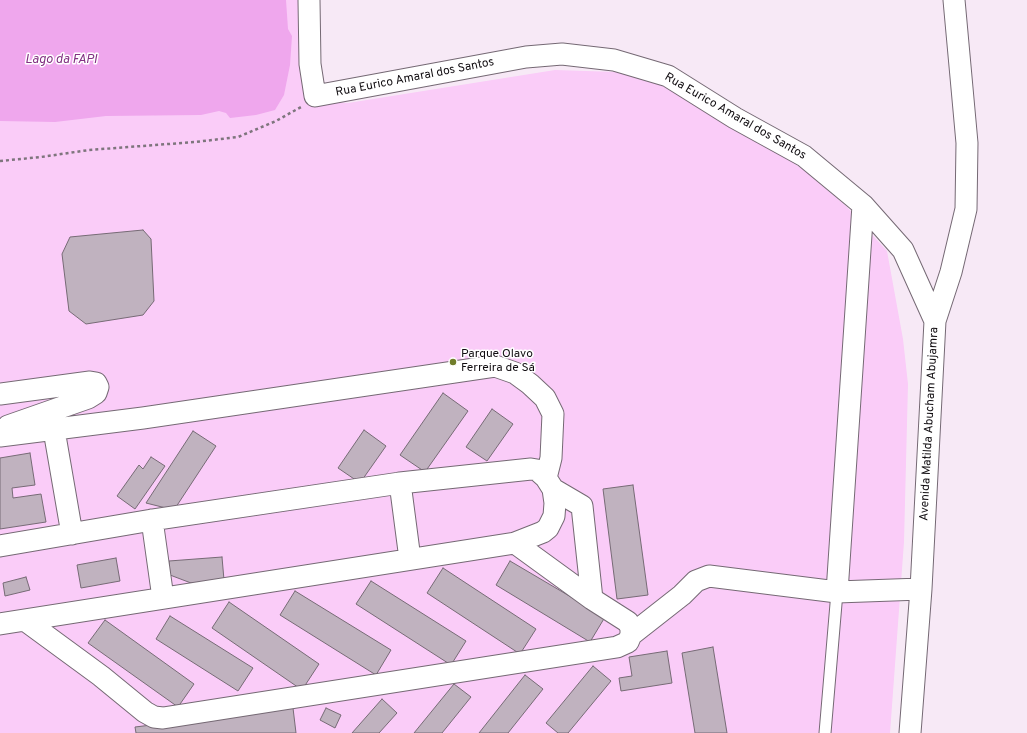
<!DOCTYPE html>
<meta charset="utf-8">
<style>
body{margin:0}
canvas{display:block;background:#f7e9f6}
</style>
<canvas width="1027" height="733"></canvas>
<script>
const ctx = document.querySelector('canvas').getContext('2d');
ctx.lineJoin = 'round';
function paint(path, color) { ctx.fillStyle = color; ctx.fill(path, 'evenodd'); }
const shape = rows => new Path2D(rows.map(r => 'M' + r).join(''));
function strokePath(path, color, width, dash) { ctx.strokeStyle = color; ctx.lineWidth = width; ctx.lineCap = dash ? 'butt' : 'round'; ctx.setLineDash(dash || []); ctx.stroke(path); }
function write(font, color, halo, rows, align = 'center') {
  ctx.font = font + ' Overpass,sans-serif'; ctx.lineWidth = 3; ctx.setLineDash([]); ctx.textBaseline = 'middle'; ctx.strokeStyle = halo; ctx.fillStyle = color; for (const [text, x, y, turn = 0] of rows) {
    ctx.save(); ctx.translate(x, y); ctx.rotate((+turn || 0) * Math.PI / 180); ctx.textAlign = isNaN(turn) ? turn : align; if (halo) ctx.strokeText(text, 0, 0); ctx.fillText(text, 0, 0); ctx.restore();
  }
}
paint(shape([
 [0,0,308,0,311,100,348,103,555,70,617,72,646,78,669,87,758,138,805,171,846,206,887,251,903,339,908,384,904,542,890,733,0,733]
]), '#faccf8');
paint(shape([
 [0,0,286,0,288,29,292,36,290,65,284,95,275,110,256,115,230,118,226,113,219,111,201,115,106,116,55,122,0,121]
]), '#efa7ed');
const building = shape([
 [143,230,151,239,154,301,143,315,86,324,69,311,62,254,70,237,143,230],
 [443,393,468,411,425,472,400,455,443,393],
 [492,409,513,424,487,461,466,447,492,409],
 [364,430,386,446,360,483,338,468,364,430],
 [193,431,216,446,174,510,146,503,193,431],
 [30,453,35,485,12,488,13,498,41,494,46,522,0,529,0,458,30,453],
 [151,457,165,466,135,509,117,496,139,465,143,469,151,457],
 [633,485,648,595,617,599,603,489,633,485],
 [222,557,224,580,191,583,170,575,169,561,222,557],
 [116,558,120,581,81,588,77,565,116,558],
 [510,561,605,617,590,642,496,585,510,561],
 [443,568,536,629,520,654,427,593,443,568],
 [26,577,30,590,5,596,3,583,26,577],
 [371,581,466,641,451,665,356,604,371,581],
 [295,591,391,650,376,675,280,615,295,591],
 [229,602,319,664,302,690,212,628,229,602],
 [170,616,253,668,238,691,156,639,170,616],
 [105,620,194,684,178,707,88,643,105,620],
 [713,647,727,733,695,733,682,653,713,647],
 [667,651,672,683,621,691,619,678,632,676,629,657,667,651],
 [593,666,611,681,568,733,558,733,546,723,593,666],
 [525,675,543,689,508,733,479,733,525,675],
 [454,684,471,697,442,733,414,733,454,684],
 [382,699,397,713,379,733,352,733,382,699],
 [293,708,296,733,136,733,135,727,293,708],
 [326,708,341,715,335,728,320,720,326,708]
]);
paint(building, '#c0b2bf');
strokePath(building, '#776b76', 1);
const service = shape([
 [825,733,837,592]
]);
const minor = shape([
 [309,0,310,64,315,96,526,57,562,54,614,60,668,76,735,118,804,156,863,205,903,250,935,321],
 [0,394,90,382,96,383,98,387,96,393,88,398,8,426],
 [54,430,72,534],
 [0,436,143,418,495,366,515,373,530,384,545,398,553,414,551,458,546,478],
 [400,483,410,559],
 [553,489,582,506,592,599],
 [152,520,163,598],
 [0,546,152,520,400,483,531,469,537,470,546,478,553,489,555,503,554,516,548,528,543,532,515,543,0,624],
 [837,592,863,205],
 [26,621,101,676,145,712,154,717,163,718,617,647,628,642,631,635,631,628,628,622,592,599,515,543],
 [631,635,682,595,696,581,709,576,837,592,921,589],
 [910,733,921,589,935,321,951,272,966,209,967,143,954,0]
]);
strokePath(service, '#756974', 13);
strokePath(minor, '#756974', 23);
strokePath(shape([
 [0,161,41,157,89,150,195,142,238,137,276,121,301,107]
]), '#7e757d', 2.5, [3, 3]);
strokePath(service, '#fff', 11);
strokePath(minor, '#fff', 21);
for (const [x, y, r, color] of [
 [453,362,4,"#717e2b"]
]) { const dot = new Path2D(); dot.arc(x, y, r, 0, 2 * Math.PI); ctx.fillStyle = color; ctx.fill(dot); strokePath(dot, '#fff', 1.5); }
write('12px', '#110d11', '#fff', [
 ["Rua Eurico Amaral dos Santos",415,78,-11],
 ["Rua Eurico Amaral dos Santos",735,117,30],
 ["Avenida Matilda Abucham Abujamra",930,424,-87]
]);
write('12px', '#110d11', '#fff', [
 ["Parque Olavo",461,355],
 ["Ferreira de Sá",461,369]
], 'left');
write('italic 13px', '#823082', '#fff', [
 ["Lago da FAPI",61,60]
]);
</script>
